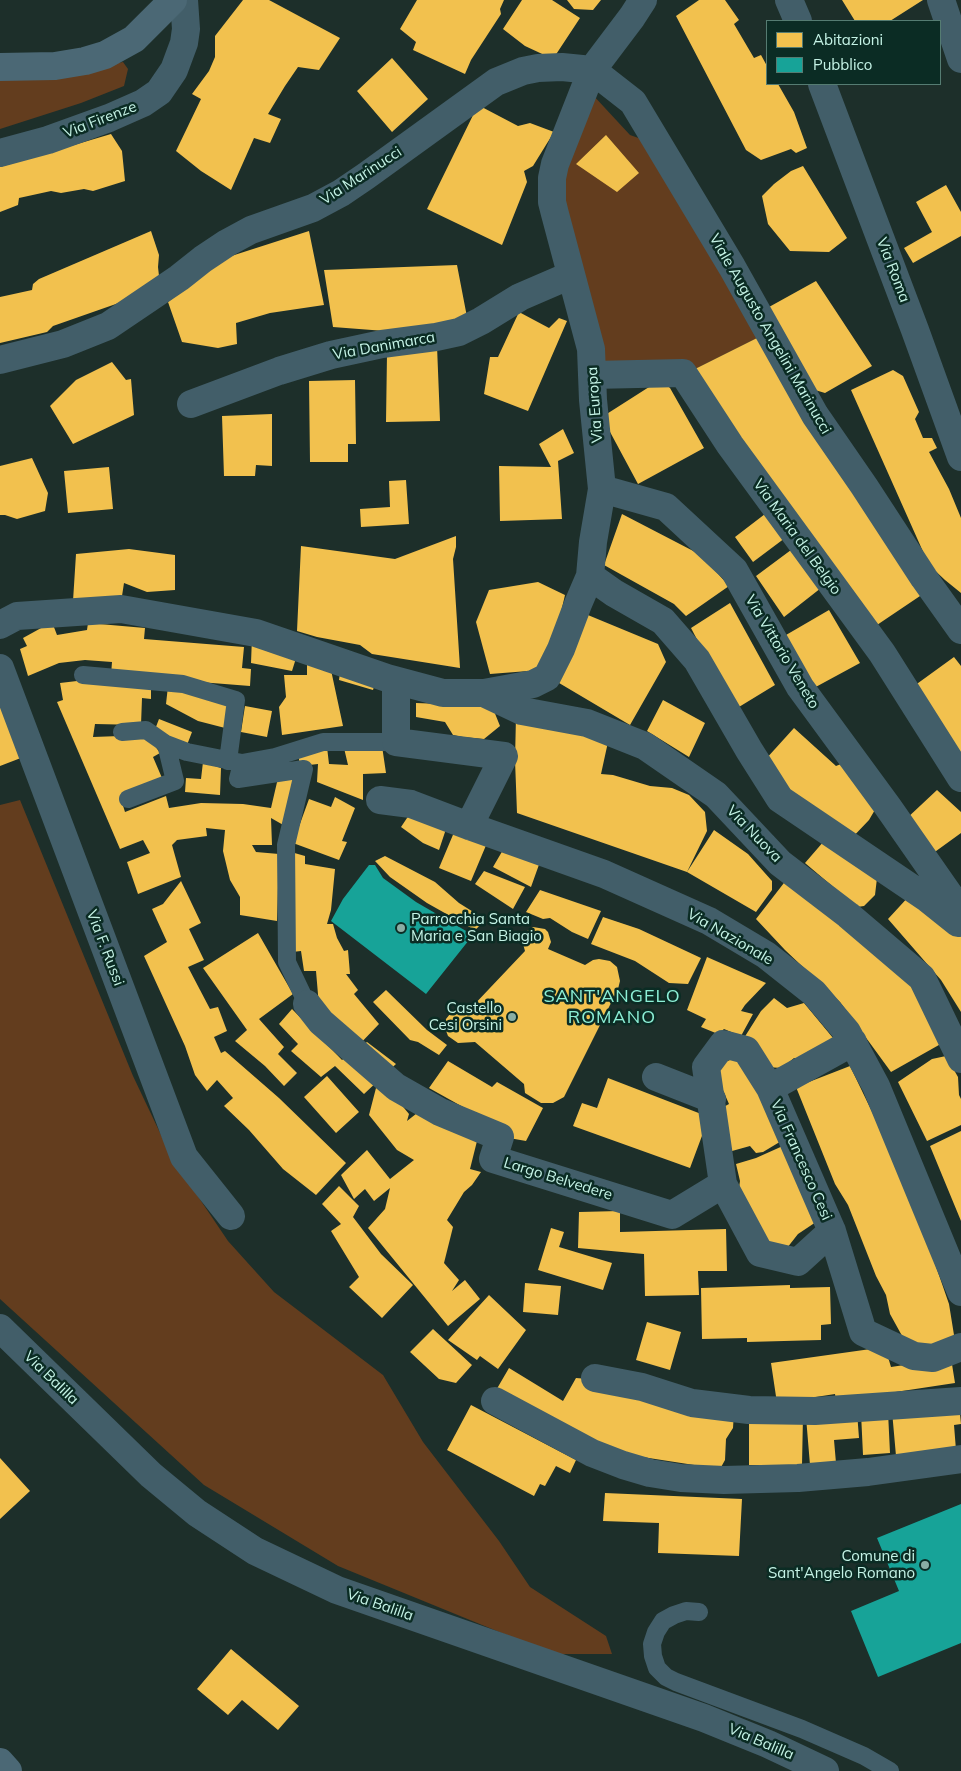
<!DOCTYPE html>
<style>
body{margin:0}
#map{position:relative;width:961px;height:1771px;overflow:hidden;background:#1d2f2a;font-family:Mulish,sans-serif}
canvas{display:block}
.legend{position:absolute;left:766px;top:20px;width:175px;height:65px;box-sizing:border-box;background:#0b2c24;border:1px solid #557c72;margin:0;padding:6px 9px;list-style:none;font-size:15px;color:#c5f3e6}
.legend li{display:flex;align-items:center;gap:10px;height:25px}
.legend b{width:25px;border:1px solid #557c72}
</style>
<div id="map">
<canvas width="961" height="1771"></canvas>
<ul class="legend">
<li><b style="height:14px;background:#f2c14e"></b>Abitazioni</li>
<li><b style="height:14px;background:#17a398"></b>Pubblico</li>
</ul>
</div>
<script>
const ctx = document.querySelector('canvas').getContext('2d');
ctx.lineJoin = 'round';
function paint(path, color) { ctx.fillStyle = color; ctx.fill(path, 'evenodd'); }
const shape = rows => new Path2D(rows.map(r => 'M' + r).join(''));
function strokePath(path, color, width, dash) { ctx.strokeStyle = color; ctx.lineWidth = width; ctx.lineCap = dash ? 'butt' : 'round'; ctx.setLineDash(dash || []); ctx.stroke(path); }
function write(font, color, halo, rows, align = 'center') {
  ctx.font = font + ' Mulish,sans-serif'; ctx.lineWidth = 5; ctx.setLineDash([]); ctx.textBaseline = 'middle'; ctx.strokeStyle = halo; ctx.fillStyle = color; for (const [text, x, y, turn = 0] of rows) {
    ctx.save(); ctx.translate(x, y); ctx.rotate((+turn || 0) * Math.PI / 180); ctx.textAlign = isNaN(turn) ? turn : align; if (halo) ctx.strokeText(text, 0, 0); ctx.fillText(text, 0, 0); ctx.restore();
  }
}
paint(shape([
 [123,62,128,69,124,86,81,103,0,129,0,76,75,72],
 [592,94,630,135,647,141,757,338,693,370,599,368,559,176],
 [20,800,133,1076,172,1158,228,1241,274,1292,383,1375,423,1442,499,1541,530,1587,606,1636,612,1654,553,1654,338,1566,204,1485,0,1299,0,805]
]), '#633d1e');
paint(shape([
 [243,0,269,0,340,38,319,70,298,67,285,86,268,114,281,119,270,143,254,138,231,190,201,171,176,151,201,99,192,94,209,71,215,57,215,36],
 [417,0,504,0,500,9,501,14,471,60,465,74,413,50,416,42,400,29],
 [522,0,552,0,580,18,553,59,525,46,503,29],
 [567,0,601,0,593,10,574,9],
 [699,0,725,0,739,20,734,24,754,58,761,55,767,66,767,84,778,84,794,112,807,148,796,153,791,149,761,160,746,150,676,16],
 [842,0,923,0,890,21,855,21],
 [392,58,428,99,392,132,357,91],
 [478,105,518,126,530,123,554,132,533,166,524,171,527,182,502,245,427,209],
 [111,134,122,151,125,181,93,191,84,189,61,193,51,191,19,198,18,205,0,212,0,167],
 [606,135,639,173,617,192,576,164],
 [803,166,847,238,829,252,790,251,768,224,762,196,774,184,791,171],
 [946,185,961,212,961,236,913,263,904,248,932,232,916,202],
 [151,231,159,255,158,267,159,276,133,298,53,326,47,332,0,343,0,297,32,290,33,284,39,279],
 [309,231,324,305,270,313,236,323,237,344,218,348,182,342,168,302,222,259],
 [457,265,467,317,398,332,333,327,324,270],
 [816,281,872,366,825,393,815,390,769,307],
 [519,312,549,328,559,318,567,321,528,411,484,394,490,357,498,357],
 [757,338,923,594,874,627,693,370],
 [437,346,440,421,386,422,387,354],
 [112,362,126,380,131,379,134,415,73,444,50,406,76,380],
 [893,370,903,376,919,412,915,419,923,438,932,438,937,448,929,452,949,489,961,518,961,593,945,580,929,565,851,390],
 [355,380,356,444,348,444,348,462,310,462,309,381],
 [660,380,670,388,704,448,638,484,602,417],
 [272,414,272,466,256,465,255,476,224,476,222,416],
 [563,429,574,453,558,461,562,519,500,521,499,466,551,467,539,444],
 [32,458,48,493,45,511,17,519,5,515,0,515,0,466],
 [109,467,113,509,68,513,64,471],
 [406,480,409,524,361,527,360,509,390,507,389,481],
 [622,514,701,555,729,586,686,616,674,604,604,565],
 [765,514,785,538,753,562,735,537],
 [456,536,456,547,453,559,460,668,372,654,360,645,317,637,297,631,301,546,395,559],
 [129,549,175,555,175,590,147,592,124,583,122,596,73,601,76,554],
 [791,550,821,588,784,617,756,576],
 [538,582,565,595,549,663,541,670,490,674,476,622,489,590],
 [730,603,775,685,734,710,691,628],
 [829,610,860,663,812,689,786,635],
 [583,613,658,644,666,662,630,725,554,680],
 [52,622,57,635,87,630,88,623,145,628,144,639,244,647,242,668,251,669,250,686,111,675,112,662,85,660,59,663,28,676,20,649,27,646,23,638],
 [252,637,297,655,292,671,251,663],
 [954,657,961,666,961,757,914,686],
 [307,662,331,670,343,726,282,735,279,707,286,697,284,675,307,675],
 [341,666,376,680,373,690,339,680],
 [94,679,151,683,151,699,142,698,141,725,95,724,93,737,147,735,160,753,153,757,162,778,120,796,125,812,166,796,169,808,201,803,243,804,271,808,278,778,294,779,285,826,271,818,272,845,252,845,256,852,279,854,277,921,240,915,240,897,230,880,223,851,225,830,206,828,207,836,177,840,172,845,181,877,138,894,127,862,150,853,143,840,120,849,57,702,63,700,60,683],
 [168,686,232,705,229,729,198,721,166,704],
 [663,700,705,723,689,757,647,731],
 [416,703,492,706,500,726,484,739,463,737,453,735,445,722,416,717],
 [7,705,26,756,0,766,0,707],
 [245,706,272,711,267,737,241,732],
 [516,716,608,742,601,774,613,775,650,786,672,788,689,795,705,812,707,831,687,872,517,813,515,760],
 [159,719,192,732,187,745,154,732],
 [794,728,836,766,841,764,876,808,869,820,849,841,809,812,765,760],
 [382,746,386,773,363,774,363,800,317,782,318,764,300,766,298,753,327,747,329,764,348,765,344,748],
 [203,762,221,768,220,795,185,792,186,778,201,779],
 [937,790,961,812,961,833,932,854,905,820],
 [335,797,355,808,342,841,347,842,339,860,293,843,309,799,331,807],
 [409,815,446,829,439,850,423,843,401,827],
 [455,830,487,843,471,881,439,868],
 [714,830,748,854,772,881,772,890,756,912,687,872],
 [824,841,877,878,875,895,864,906,857,907,805,863],
 [507,843,541,859,531,887,493,867],
 [291,852,305,856,305,864,335,869,331,910,327,924,333,924,337,938,344,951,348,950,350,974,346,974,358,990,354,994,379,1024,356,1048,319,1006,316,971,304,971,301,951,292,952],
 [385,856,435,882,459,903,486,920,475,930,427,903,390,877,375,861],
 [484,871,525,887,513,909,475,884],
 [787,879,917,982,946,1041,891,1072,840,1002,785,950,756,919],
 [181,881,201,923,189,929,204,960,188,967,210,1009,218,1007,227,1031,214,1037,221,1053,225,1051,279,1098,346,1163,316,1195,283,1169,249,1130,224,1106,233,1098,217,1080,207,1091,195,1075,185,1046,144,956,167,942,152,909,163,904],
 [540,890,601,911,588,939,572,932,550,918,543,919,526,912],
 [911,894,961,934,961,1012,941,980,888,919],
 [603,917,639,929,701,958,688,984,669,983,635,961,591,944],
 [533,927,545,929,548,932,551,942,548,949,585,965,593,960,599,959,610,961,617,967,620,981,618,989,564,1097,553,1103,541,1103,525,1093,524,1084,475,1042,458,1043,448,1036,445,1028,446,1019,454,1009,464,1007,471,1008,525,951,523,944,524,933],
 [258,933,293,994,259,1019,284,1047,278,1054,297,1073,284,1086,265,1066,235,1041,247,1030,203,968],
 [707,957,766,983,745,1005,741,1011,753,1014,741,1036,724,1029,718,1034,701,1027,706,1019,687,1010],
 [386,990,427,1030,447,1045,439,1055,418,1042,410,1040,373,1002],
 [774,998,787,1008,804,1003,833,1038,802,1060,794,1058,782,1068,766,1067,744,1038,761,1011],
 [292,1009,342,1060,367,1042,396,1064,364,1094,335,1066,321,1077,291,1051,298,1044,279,1024],
 [946,1056,958,1077,959,1095,961,1099,961,1125,927,1141,898,1082,932,1059],
 [735,1058,750,1076,783,1140,763,1152,756,1153,750,1146,732,1151,716,1111,729,1104,713,1067],
 [448,1061,492,1087,497,1082,543,1108,526,1141,509,1138,472,1112,429,1088],
 [850,1066,875,1118,932,1255,949,1304,954,1335,951,1342,929,1348,906,1343,890,1314,886,1295,876,1276,848,1205,835,1184,796,1087],
 [327,1076,359,1112,336,1133,304,1097],
 [608,1078,709,1117,690,1168,573,1126,582,1103,597,1108],
 [376,1088,390,1091,409,1114,407,1121,421,1110,478,1137,470,1169,481,1172,472,1185,464,1192,447,1220,453,1227,444,1263,459,1280,452,1291,465,1280,480,1299,448,1326,368,1228,385,1209,390,1188,374,1201,365,1189,354,1199,341,1175,367,1150,390,1179,414,1160,397,1150,369,1115],
 [961,1131,961,1221,930,1146],
 [785,1145,819,1220,798,1234,787,1248,764,1245,738,1196,740,1181,736,1164,756,1158],
 [339,1186,359,1206,353,1217,381,1254,413,1285,382,1318,349,1287,359,1277,331,1231,341,1224,322,1204],
 [620,1211,620,1232,726,1229,727,1271,698,1271,699,1295,645,1296,644,1254,578,1248,579,1212],
 [551,1228,564,1232,559,1247,612,1263,603,1290,538,1270],
 [525,1283,561,1286,558,1315,523,1312],
 [790,1285,790,1288,830,1287,831,1324,821,1325,821,1340,747,1342,747,1338,702,1339,701,1288],
 [489,1295,526,1330,498,1369,480,1356,477,1360,448,1340],
 [647,1322,681,1332,670,1370,636,1360],
 [433,1329,472,1365,456,1383,439,1379,410,1352],
 [885,1347,891,1367,951,1358,955,1383,836,1401,835,1394,777,1403,771,1363],
 [509,1368,563,1401,576,1378,601,1380,734,1412,733,1428,726,1439,725,1460,720,1469,610,1452,495,1392],
 [959,1404,961,1424,954,1425,956,1450,896,1456,892,1411],
 [471,1405,576,1460,570,1473,556,1466,545,1486,540,1484,534,1496,447,1450],
 [857,1412,859,1438,834,1440,836,1463,810,1465,806,1417],
 [888,1412,890,1453,863,1455,861,1413],
 [749,1415,803,1416,802,1465,749,1465],
 [0,1458,30,1491,0,1519],
 [605,1493,742,1499,739,1556,658,1553,659,1523,603,1521],
 [231,1649,299,1706,278,1730,242,1700,228,1715,197,1689]
]), '#f2c14e');
paint(shape([
 [369,865,375,865,383,878,416,902,473,935,426,994,331,921,343,899],
 [961,1504,961,1643,878,1677,851,1611,899,1591,877,1538]
]), '#17a398');
strokePath(shape([
 [83,675,183,684,236,700,228,761],
 [122,732,146,730,166,744,187,752,242,763,275,757,323,742,396,742],
 [242,763,238,779,304,769,286,845,287,962,307,1004],
 [128,799,175,781,166,744],
 [699,1612,686,1611,674,1615,663,1621,656,1632,652,1644,653,1656,657,1668,666,1677,676,1682,802,1729,864,1756,890,1771]
]), '#425e69', 18);
strokePath(shape([
 [789,0,798,21],
 [941,0,961,59],
 [592,70,633,102,732,267,815,415,864,486,924,578,961,630],
 [822,84,915,330,961,457],
 [0,153,48,140,109,118,143,103,159,92,174,70,184,43,186,29,184,0],
 [0,360,63,344,108,326,179,278,203,259,227,243,251,230,313,208,341,193,366,176,496,82,523,71,538,68,562,67,592,70],
 [592,375,683,373,730,445,882,653,961,778],
 [191,404,279,371,331,355,382,344,436,337,459,332,481,321,520,297,571,275],
 [602,489,666,507,734,570,800,687,888,807,950,896,961,909],
 [590,576,614,593,663,621,697,660,749,750,780,799,928,899,958,923],
 [0,625,17,616,121,609,256,633,387,678,443,693,484,693,533,684,547,677,561,649,578,604,590,576,593,542,602,489,593,400,591,349,555,214,552,202,552,178,555,164,592,70,632,17,643,0],
 [0,668,184,1157,231,1216],
 [396,681,396,742,504,756,469,826],
 [484,693,522,711,587,723,645,746,716,795,780,863,848,915,922,978,961,1059],
 [380,800,411,804,469,826,604,874,709,921,766,955,814,993,847,1032,876,1086,961,1292],
 [307,1004,321,1022,396,1087,440,1112,500,1137,493,1159,672,1215,723,1184],
 [853,1042,770,1088,832,1231,863,1332,914,1356,933,1358,961,1347],
 [656,1077,712,1099],
 [770,1088,746,1050,723,1044,706,1067,723,1184,760,1253,798,1262,832,1231],
 [0,1328,151,1475,197,1513,255,1551,337,1590,704,1718,768,1744,825,1771],
 [595,1378,642,1387,692,1403,749,1410,815,1411,961,1401],
 [495,1401,592,1453,623,1465,650,1473,681,1478,724,1480,798,1478,868,1472,961,1459]
]), '#425e69', 28);
strokePath(shape([
 [0,67,55,66,85,61,105,55,134,39,173,0],
 [0,1762,8,1771]
]), '#4b6875', 28);
for (const [x, y, r, color] of [
 [401,928,5,"#8aaea4"],
 [512,1017,5,"#8aaea4"],
 [925,1565,5,"#8aaea4"]
]) { const dot = new Path2D(); dot.arc(x, y, r, 0, 2 * Math.PI); ctx.fillStyle = color; ctx.fill(dot); strokePath(dot, '#0b2c24', 2); }
write('15px', '#c5f3e6', '#0b2c24', [
 ["Via Firenze",100,120,-21],
 ["Via Marinucci",361,176,-33],
 ["Via Roma",893,270,69],
 ["Viale Augusto Angelini Marinucci",770,334,60],
 ["Via Danimarca",384,346,-10],
 ["Via Europa",595,405,-94],
 ["Via Maria del Belgio",797,537,54],
 ["Via Vittorio Veneto",782,652,59],
 ["Via Nuova",754,834,46],
 ["Via Nazionale",730,937,30],
 ["Via F. Russi",105,948,69],
 ["Via Francesco Cesi",801,1160,66],
 ["Largo Belvedere",558,1179,17],
 ["Via Balilla",51,1378,44],
 ["Via Balilla",380,1605,19],
 ["Via Balilla",761,1742,23]
]);
write('15px', '#c5f3e6', '#0b2c24', [
 ["Parrocchia Santa",411,919,"left"],
 ["Maria e San Biagio",411,936,"left"],
 ["Castello",502,1008],
 ["Cesi Orsini",502,1025],
 ["Comune di",915,1556],
 ["Sant'Angelo Romano",915,1573]
], 'right');
ctx.letterSpacing = '1px';
write('18px', '#8defd6', '#0b2c24', [
 ["SANT'ANGELO",612,997],
 ["ROMANO",612,1018]
]);
ctx.letterSpacing = '0px';
</script>
